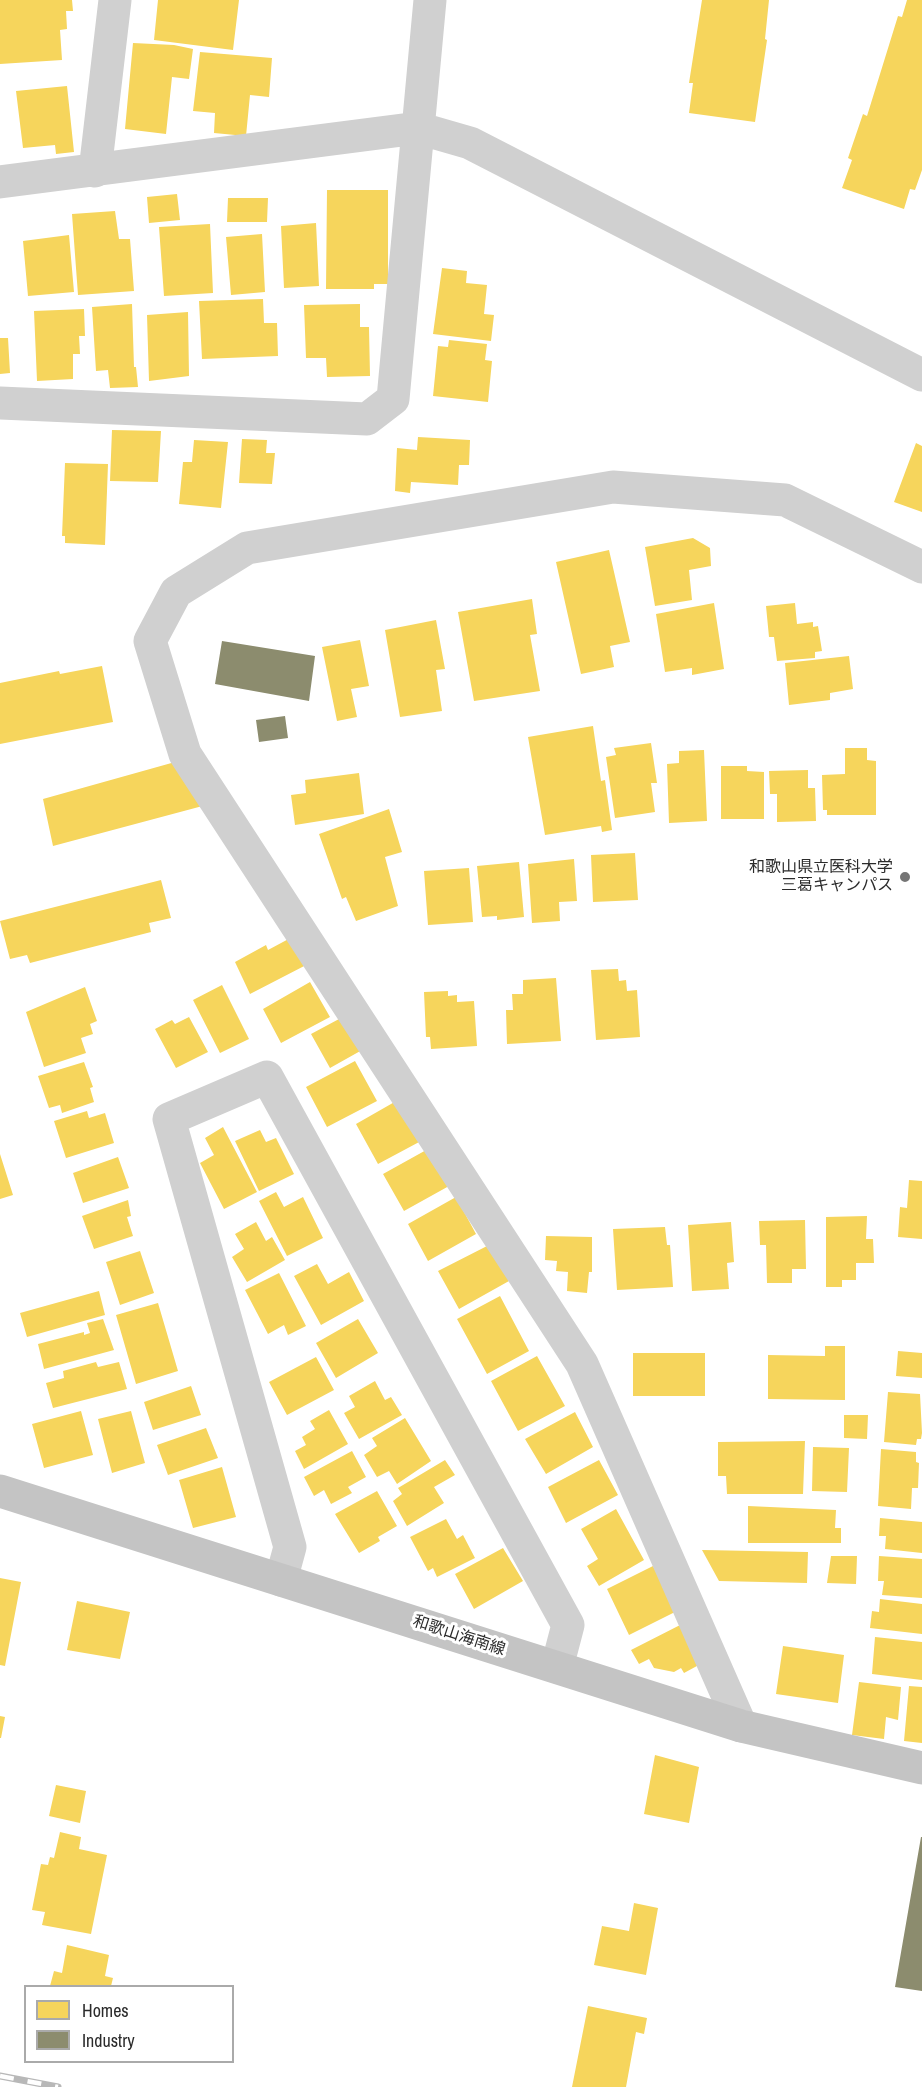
<!DOCTYPE html>
<meta charset="utf-8">
<style>
body{margin:0}
#map{position:relative;width:922px;height:2087px;overflow:hidden;background:#fff;font-family:"Archivo Narrow",sans-serif}
canvas{display:block}
.legend{position:absolute;left:24px;top:1985px;width:210px;height:78px;box-sizing:border-box;background:#fff;border:2px solid #aaa;margin:0;padding:8px 10px;list-style:none;font-size:18px;color:#2b2b2b}
.legend li{display:flex;align-items:center;gap:12px;height:30px}
.legend b{width:30px;border:2px solid #aaa}
</style>
<div id="map">
<canvas width="922" height="2087"></canvas>
<ul class="legend">
<li><b style="height:16px;background:#f6d55c"></b>Homes</li>
<li><b style="height:16px;background:#8c8c6e"></b>Industry</li>
</ul>
</div>
<script>
const ctx = document.querySelector('canvas').getContext('2d');
ctx.lineJoin = 'round';
function paint(path, color) { ctx.fillStyle = color; ctx.fill(path, 'evenodd'); }
const shape = rows => new Path2D(rows.map(r => 'M' + r).join(''));
function strokePath(path, color, width, dash) { ctx.strokeStyle = color; ctx.lineWidth = width; ctx.lineCap = dash ? 'butt' : 'round'; ctx.setLineDash(dash || []); ctx.stroke(path); }
function write(font, color, halo, rows, align = 'center') {
  ctx.font = font + ' "Archivo Narrow","Noto Sans JP",sans-serif'; ctx.lineWidth = 6; ctx.setLineDash([]); ctx.textBaseline = 'middle'; ctx.strokeStyle = halo; ctx.fillStyle = color; for (const [text, x, y, turn = 0] of rows) {
    ctx.save(); ctx.translate(x, y); ctx.rotate((+turn || 0) * Math.PI / 180); ctx.textAlign = isNaN(turn) ? turn : align; if (halo) ctx.strokeText(text, 0, 0); ctx.fillText(text, 0, 0); ctx.restore();
  }
}
paint(shape([
 [0,0,72,0,73,11,66,11,67,29,60,30,62,60,0,64],
 [158,0,239,0,233,50,154,40],
 [702,0,769,0,765,39,767,40,755,122,689,113,693,83,689,83],
 [907,0,922,0,922,170,915,190,910,189,904,209,842,188,852,160,848,158,863,114,867,116,898,16,902,17],
 [133,43,174,45,193,49,189,79,172,77,166,134,125,129],
 [200,52,272,58,269,97,250,95,246,136,214,133,215,113,193,111],
 [67,86,74,152,56,154,55,145,23,148,16,91],
 [327,190,388,190,388,284,374,284,374,289,326,289],
 [177,194,180,220,149,223,147,197],
 [228,198,268,198,267,222,227,222],
 [115,211,119,239,130,239,134,291,78,295,72,214],
 [316,223,319,286,284,288,281,226],
 [210,224,213,293,164,296,159,227],
 [262,234,265,292,231,295,226,237],
 [69,235,74,292,28,296,23,241],
 [442,268,467,271,466,283,487,285,484,314,494,315,491,341,433,334],
 [263,299,264,323,277,323,278,356,202,359,199,301],
 [132,304,134,367,136,367,138,387,110,388,108,370,96,371,92,307],
 [360,304,360,327,369,327,370,376,327,377,326,358,306,358,304,305],
 [84,309,85,336,79,336,80,354,73,354,73,379,37,381,34,311],
 [188,312,189,376,149,381,147,315],
 [0,338,8,338,10,373,0,374],
 [449,340,487,344,485,360,492,361,488,402,433,396,438,346,448,347],
 [112,430,161,431,158,482,110,481],
 [418,437,470,440,469,465,459,465,458,485,411,482,410,493,395,491,397,448,417,450],
 [242,439,267,440,266,453,275,453,272,484,239,483],
 [194,440,228,442,221,508,179,504,183,462,192,462],
 [916,443,922,446,922,512,894,502],
 [65,463,108,464,105,545,65,543,65,536,62,536],
 [693,538,710,548,711,566,689,570,692,600,655,606,645,547],
 [609,550,630,642,610,646,614,667,581,674,556,562],
 [532,599,537,634,530,635,540,691,474,701,458,612],
 [714,603,724,669,692,675,692,668,665,672,656,614],
 [795,603,797,624,813,622,813,627,818,626,822,651,815,652,815,658,777,661,774,637,769,637,766,606],
 [436,620,445,669,436,670,442,711,400,717,385,630],
 [360,640,369,686,351,689,357,717,337,721,322,647],
 [849,656,853,689,830,693,830,700,789,705,785,663],
 [102,666,113,722,0,744,0,683,59,671,60,674],
 [593,726,601,781,605,780,612,830,602,832,601,826,545,835,528,737],
 [651,743,657,783,651,783,655,812,615,818,606,757,616,755,614,748],
 [845,748,867,748,867,760,876,761,876,815,827,815,827,810,823,810,822,775,845,774],
 [704,750,707,821,669,823,667,764,679,763,679,751],
 [200,755,210,804,53,846,43,799],
 [721,766,747,766,747,771,764,772,764,819,721,819],
 [808,770,808,788,815,788,816,821,777,822,777,794,770,794,769,771],
 [359,773,364,814,295,825,291,795,306,793,305,780],
 [389,809,402,852,385,857,398,906,356,921,346,897,342,899,319,834],
 [635,853,638,900,593,902,591,855],
 [574,859,577,901,559,902,560,921,532,923,528,864],
 [519,862,524,917,497,920,497,916,482,917,477,866],
 [469,868,473,922,428,925,424,871],
 [161,880,171,918,149,923,151,932,30,963,27,955,10,959,0,921],
 [296,935,310,963,250,994,235,962,266,945,268,950],
 [618,969,619,981,626,980,627,991,637,990,640,1037,596,1040,591,970],
 [556,978,561,1041,507,1044,506,1010,513,1010,512,994,523,994,523,980],
 [310,982,330,1017,281,1043,263,1009],
 [222,985,249,1039,220,1053,193,1000],
 [85,987,97,1021,90,1024,93,1034,81,1038,86,1053,44,1067,26,1012],
 [448,991,448,996,457,995,457,1002,474,1001,477,1046,431,1049,430,1037,426,1037,424,992],
 [189,1017,208,1052,176,1068,155,1029,172,1020,175,1024],
 [339,1019,371,1045,330,1068,311,1034],
 [355,1061,377,1101,327,1127,306,1087],
 [84,1062,93,1087,90,1088,94,1102,62,1113,60,1105,49,1108,38,1076],
 [398,1100,421,1141,378,1164,356,1124],
 [87,1111,89,1118,105,1113,114,1143,66,1158,54,1121],
 [223,1127,257,1192,224,1209,200,1163,214,1155,205,1138],
 [260,1130,266,1142,276,1138,294,1174,259,1191,235,1141],
 [428,1149,449,1186,404,1211,383,1174],
 [0,1154,13,1195,0,1199],
 [118,1157,129,1188,83,1203,73,1173],
 [909,1180,922,1181,922,1239,898,1237,900,1207,907,1208],
 [276,1192,284,1207,303,1197,323,1238,287,1256,259,1201],
 [456,1197,476,1234,428,1261,408,1224],
 [128,1200,131,1216,127,1217,133,1236,94,1249,82,1216],
 [867,1216,866,1239,873,1239,874,1263,856,1263,856,1280,842,1280,842,1287,826,1287,826,1217],
 [805,1220,806,1269,792,1269,792,1283,767,1283,766,1245,760,1245,759,1221],
 [256,1222,266,1241,272,1237,285,1260,247,1282,232,1257,244,1249,235,1234],
 [731,1222,734,1262,727,1263,729,1289,692,1291,688,1225],
 [665,1227,667,1245,670,1245,673,1287,617,1290,613,1229],
 [546,1236,592,1237,592,1272,589,1272,587,1293,567,1291,568,1272,556,1271,557,1261,545,1260],
 [489,1245,509,1281,459,1309,438,1271],
 [140,1251,154,1293,120,1305,106,1262],
 [317,1264,328,1284,349,1272,364,1301,321,1325,294,1276],
 [279,1273,306,1326,288,1335,284,1325,268,1334,245,1290],
 [99,1291,105,1315,27,1337,20,1313],
 [500,1296,529,1351,487,1374,457,1319],
 [158,1303,178,1371,136,1384,116,1315],
 [103,1319,114,1350,44,1369,38,1344,84,1332,84,1335,90,1333,87,1323],
 [358,1319,378,1353,336,1378,316,1343],
 [825,1346,845,1346,845,1400,768,1399,768,1355,825,1356],
 [898,1351,922,1353,922,1378,896,1376],
 [633,1353,705,1353,705,1396,633,1396],
 [537,1356,565,1406,518,1431,491,1381],
 [316,1357,334,1390,287,1415,269,1382],
 [96,1362,98,1367,119,1362,127,1389,53,1408,46,1383,64,1378,63,1371],
 [375,1381,385,1400,391,1397,402,1415,359,1439,344,1413,355,1407,349,1396],
 [191,1386,201,1415,153,1430,144,1402],
 [888,1392,920,1394,922,1433,921,1439,917,1439,916,1445,884,1442],
 [329,1410,348,1444,304,1469,295,1451,306,1445,302,1437,315,1429,310,1421],
 [81,1411,93,1455,44,1468,32,1424],
 [131,1411,145,1463,112,1473,98,1419],
 [575,1412,593,1447,546,1474,525,1439],
 [844,1415,868,1415,867,1439,844,1438],
 [405,1418,431,1461,397,1484,389,1471,377,1477,364,1455,377,1446,372,1438],
 [206,1428,218,1458,168,1475,157,1445],
 [805,1441,803,1494,727,1494,726,1476,718,1476,718,1442],
 [813,1447,849,1448,847,1492,812,1491],
 [881,1449,916,1452,916,1462,919,1463,918,1488,912,1488,911,1509,878,1506],
 [352,1451,366,1477,348,1487,352,1493,331,1504,324,1490,314,1496,304,1477],
 [445,1460,455,1475,434,1487,444,1503,407,1526,393,1501,402,1494,398,1488],
 [599,1460,618,1495,566,1523,548,1487],
 [222,1467,236,1517,193,1528,179,1480],
 [377,1491,397,1526,378,1537,380,1541,359,1553,335,1514],
 [748,1506,836,1510,835,1528,841,1528,841,1543,748,1543],
 [616,1509,644,1560,599,1586,587,1566,598,1559,581,1529],
 [880,1518,922,1522,922,1553,885,1549,886,1536,879,1536],
 [446,1519,457,1539,463,1535,475,1558,437,1577,433,1568,428,1571,410,1537],
 [503,1548,523,1581,474,1609,455,1574],
 [702,1550,808,1552,807,1583,719,1581],
 [831,1556,857,1556,856,1584,827,1583],
 [879,1556,922,1559,922,1598,882,1595,884,1581,878,1581],
 [653,1566,677,1611,629,1635,607,1589],
 [0,1578,21,1582,5,1666,0,1665],
 [880,1599,922,1604,922,1634,870,1628,872,1611,879,1612],
 [77,1601,130,1612,120,1659,67,1650],
 [686,1622,708,1660,684,1673,681,1668,674,1672,654,1668,649,1659,639,1664,631,1650],
 [875,1637,922,1642,922,1680,872,1674],
 [783,1646,844,1655,838,1703,776,1694],
 [859,1682,901,1687,898,1720,886,1717,884,1739,852,1735],
 [909,1686,922,1687,922,1743,904,1741],
 [0,1716,5,1717,1,1738,0,1738],
 [655,1755,699,1767,689,1823,644,1814],
 [56,1785,86,1791,80,1823,49,1816],
 [60,1832,81,1837,79,1849,107,1855,91,1934,42,1925,45,1912,32,1910,41,1864,48,1865,50,1857,54,1858],
 [634,1903,658,1908,646,1975,594,1965,602,1926,629,1931],
 [67,1945,109,1955,105,1976,113,1978,111,1986,50,1986,54,1971,62,1973],
 [588,2006,647,2018,644,2034,636,2032,626,2087,572,2087]
]), '#f6d55c');
paint(shape([
 [222,641,315,656,309,701,215,684],
 [285,716,288,738,259,742,256,720],
 [921,1837,922,1837,922,1991,895,1987]
]), '#8c8c6e');
strokePath(shape([
 [95,171,115,0],
 [0,182,418,128,470,143,922,375],
 [0,403,367,419,393,399,430,0],
 [281,1580,290,1547,169,1119,267,1077,568,1625,557,1667],
 [741,1726,582,1364,185,754,150,641,176,592,247,548,613,487,785,500,922,567]
]), '#d0d0d0', 33);
strokePath(shape([
 [0,1491,741,1726,922,1768]
]), '#c4c4c4', 33);
const rail = shape([
 [0,2076,58,2087]
]);
strokePath(rail, '#b8b8b8', 7);
strokePath(rail, '#fff', 4.5, [14]);
for (const [x, y, r, color] of [
 [905,877,6,"#757575"]
]) { const dot = new Path2D(); dot.arc(x, y, r, 0, 2 * Math.PI); ctx.fillStyle = color; ctx.fill(dot); strokePath(dot, '#fff', 2); }
write('16px', '#2b2b2b', '#fff', [
 ["和歌山県立医科大学",893,868],
 ["三葛キャンパス",893,886]
], 'right');
write('16px', '#2b2b2b', '#fff', [
 ["和歌山海南線",459,1636,18]
]);
</script>
